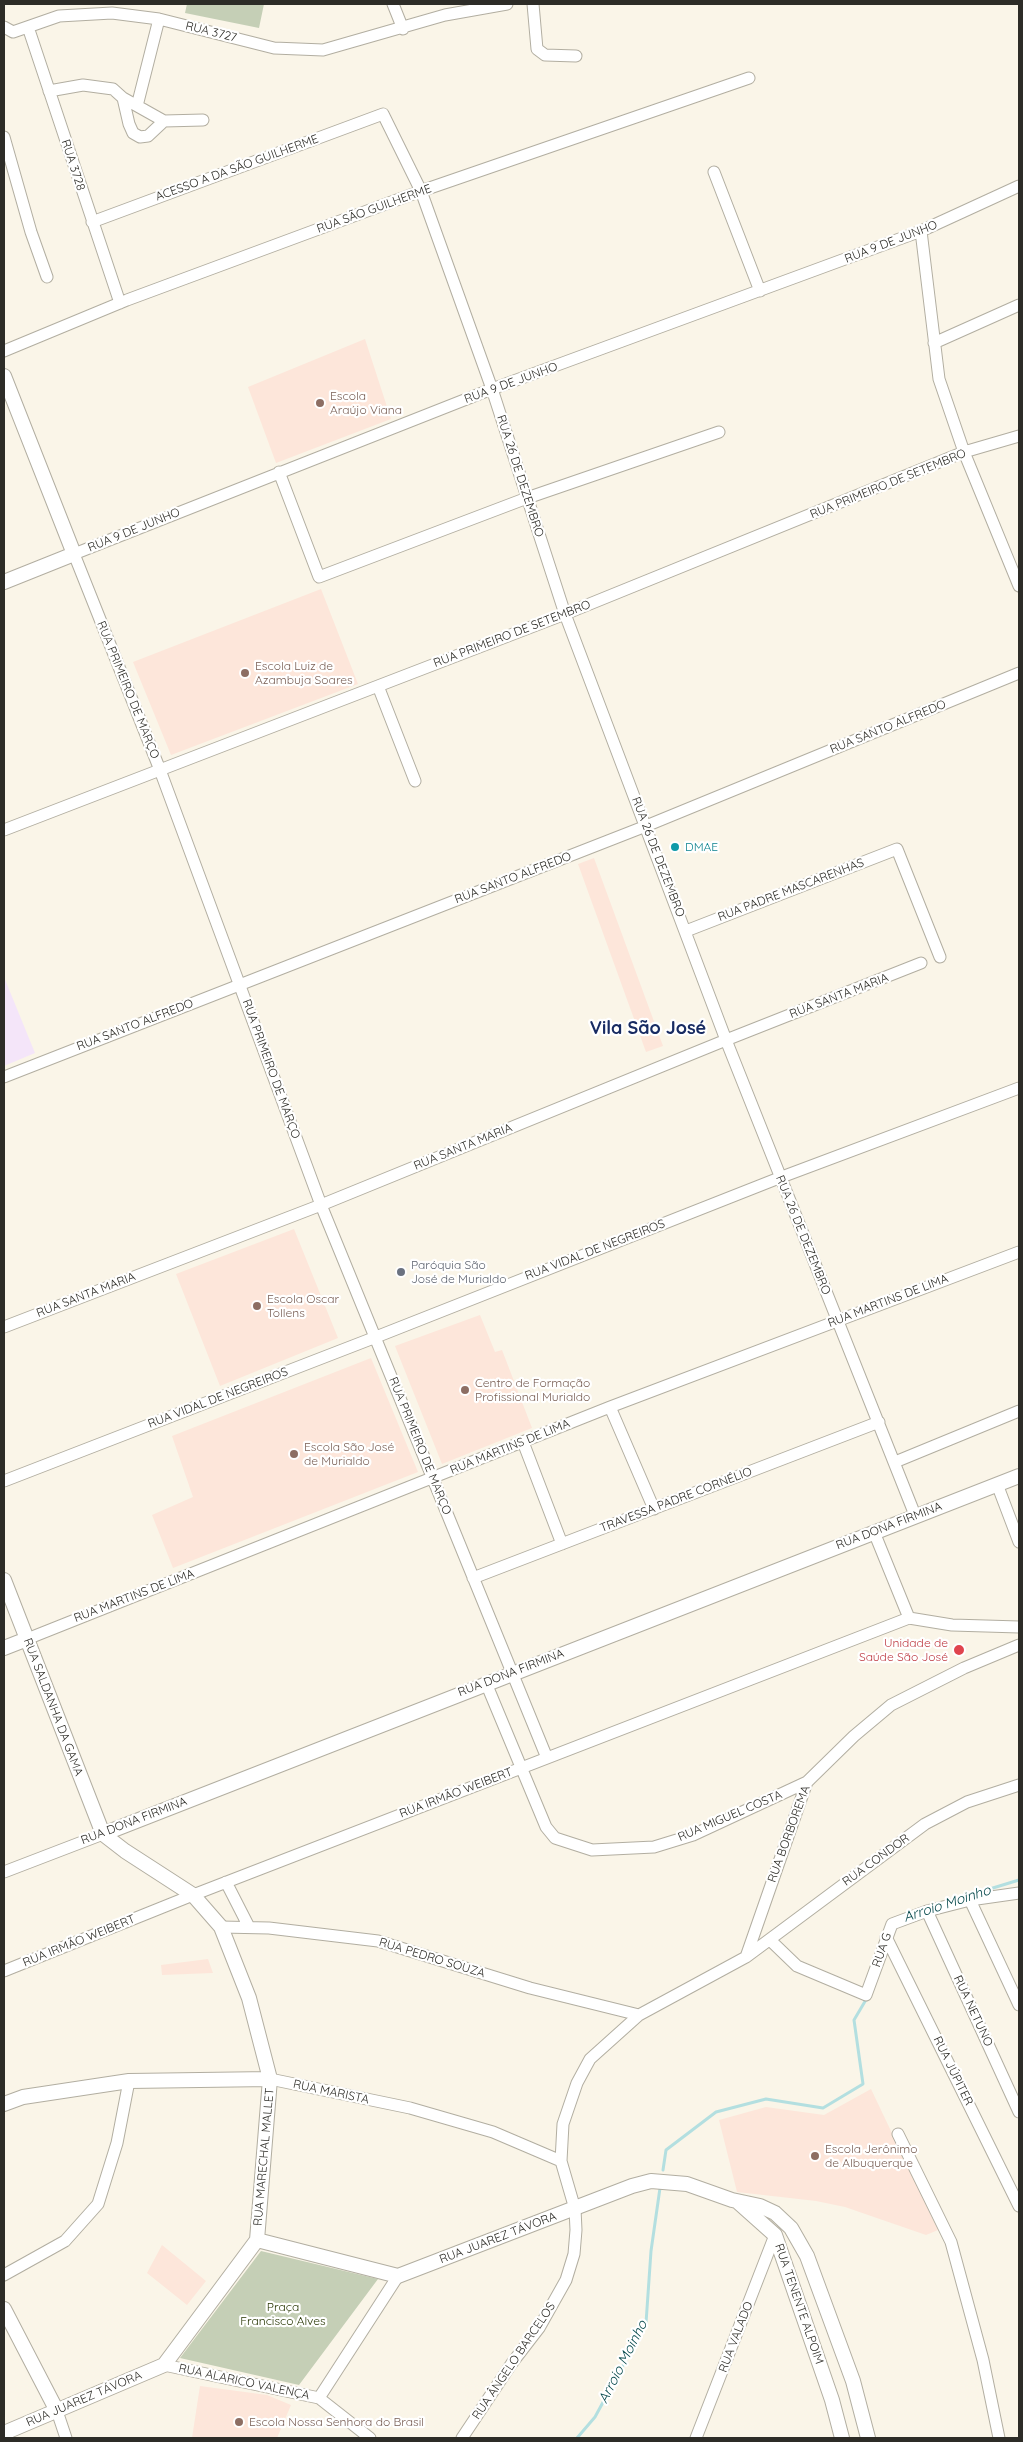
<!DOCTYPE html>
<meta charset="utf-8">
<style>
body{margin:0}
#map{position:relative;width:1023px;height:2442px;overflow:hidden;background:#faf5e8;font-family:Quicksand,sans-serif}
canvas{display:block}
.frame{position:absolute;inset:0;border:5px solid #2d2c27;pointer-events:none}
</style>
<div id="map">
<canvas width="1023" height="2442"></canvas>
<div class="frame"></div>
</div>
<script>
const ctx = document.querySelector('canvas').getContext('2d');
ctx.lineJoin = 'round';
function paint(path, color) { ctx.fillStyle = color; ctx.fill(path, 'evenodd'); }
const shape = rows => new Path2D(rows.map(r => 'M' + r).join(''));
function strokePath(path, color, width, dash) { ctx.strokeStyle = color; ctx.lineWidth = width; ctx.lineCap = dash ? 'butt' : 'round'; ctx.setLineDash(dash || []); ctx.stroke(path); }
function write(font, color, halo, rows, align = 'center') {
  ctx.font = font + ' Quicksand,sans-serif'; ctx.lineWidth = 4.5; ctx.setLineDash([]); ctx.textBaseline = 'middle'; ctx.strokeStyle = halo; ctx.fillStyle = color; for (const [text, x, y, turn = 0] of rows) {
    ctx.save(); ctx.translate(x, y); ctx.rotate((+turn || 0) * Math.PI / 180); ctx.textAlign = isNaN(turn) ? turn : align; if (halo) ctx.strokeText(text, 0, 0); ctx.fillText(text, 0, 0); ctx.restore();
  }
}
paint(shape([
 [4,977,35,1053,4,1066]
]), '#f4e5f9');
paint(shape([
 [365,339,391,419,276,463,248,387],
 [321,589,358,684,171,755,133,662],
 [594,858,663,1046,646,1052,578,864],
 [294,1229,338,1338,220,1386,176,1274],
 [480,1315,495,1352,502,1350,532,1428,442,1464,395,1346],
 [371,1358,418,1472,173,1568,152,1515,193,1497,172,1436],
 [208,1959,213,1973,162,1975,161,1965],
 [871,2089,938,2230,926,2235,845,2207,816,2201,737,2192,719,2120,766,2107,824,2115],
 [162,2245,206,2281,187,2305,147,2273],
 [200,2386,267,2395,291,2405,277,2438,192,2438]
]), '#fde6da');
paint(shape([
 [187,4,264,4,259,28,185,13],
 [261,2251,378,2279,299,2385,180,2358]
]), '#c5cfb6');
strokePath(shape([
 [970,1895,1019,1880],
 [663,2170,666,2150,716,2112,766,2099,823,2108,863,2084,854,2020,867,1998],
 [577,2438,595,2417,646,2323,651,2251,660,2188]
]), '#b3dfe0', 3);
const minor = shape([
 [393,4,403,29],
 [533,4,537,49,545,55,576,56],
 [4,27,13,32,59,16,112,13,159,19,274,48,323,50,445,15,507,4],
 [28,27,120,303],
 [49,91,83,85,113,89,123,98,164,121,203,120],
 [123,98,129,124,133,133,140,137,148,136,164,121],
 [137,106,159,19],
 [4,137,31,232,47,277],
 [714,172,760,291],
 [92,222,383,114,421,191,492,389,565,614,726,1040,915,1515],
 [921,231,939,379,964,452,1019,586],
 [934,343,1019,305],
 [4,351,127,300,421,191,749,78],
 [279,472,319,577,527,498,719,432],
 [378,686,415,781],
 [4,830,565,614,964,452,1019,436],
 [686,931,897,849,940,957],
 [4,1077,646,826,1019,673],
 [4,1327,321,1205,726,1040,921,963],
 [610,1407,654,1509],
 [523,1442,562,1544],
 [895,1462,1019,1411],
 [4,1481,376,1337,779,1178,1019,1088],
 [997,1484,1019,1542],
 [874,1532,909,1618,952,1625,1019,1627],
 [473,1578,879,1422],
 [27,1639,610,1407,1019,1252],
 [486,1683,546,1827,555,1838,592,1850,654,1847,693,1835,807,1782],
 [547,1758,321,1205,160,770,74,554,492,389,921,231,1019,186],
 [4,1872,103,1834],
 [226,1882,249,1927],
 [970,1900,1019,2005],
 [927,1911,1019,2112],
 [221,1927,269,1928,378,1941,530,1988,639,2015],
 [886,1937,1019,2206],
 [770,1940,797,1966,866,1995,892,1924,927,1911,970,1900,1019,1893],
 [746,1957,807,1782,854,1736,891,1705,964,1668,1019,1645],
 [4,1971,193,1895,909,1618],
 [270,2079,410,2108,493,2132,561,2161],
 [898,2134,951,2242,983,2360,999,2438],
 [4,2275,65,2241,98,2204,117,2143,129,2081],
 [164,2365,319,2398,370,2438],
 [319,2398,398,2276],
 [57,2411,66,2438],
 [462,2438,512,2363,539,2328,566,2280,574,2254,576,2230,575,2209,561,2161,563,2124,577,2083,590,2059,639,2015,746,1957,925,1824,967,1802,1019,1785],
 [696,2438,775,2235]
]);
const tertiary = shape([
 [4,376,74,554,4,582],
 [4,1580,103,1834,125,1851,193,1895,221,1927,249,1998,270,2079,257,2240,164,2365,4,2433],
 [4,1648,27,1639],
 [103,1834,1019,1476],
 [4,2104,23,2097,129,2081,270,2079],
 [738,2202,775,2235,832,2400,842,2438],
 [257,2240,398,2276,632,2186,651,2181,687,2184,732,2200,760,2206,775,2213,791,2228,807,2256,853,2381,868,2438],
 [4,2309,57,2411]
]);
strokePath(minor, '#b2aea1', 13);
strokePath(tertiary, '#b2aea1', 16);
strokePath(minor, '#fff', 11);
strokePath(tertiary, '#fff', 14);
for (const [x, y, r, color] of [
 [320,403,5,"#8d6e63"],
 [245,673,5,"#8d6e63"],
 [675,847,5,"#0f9aa8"],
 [401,1272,5,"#6b7280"],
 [257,1306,5,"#8d6e63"],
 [465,1390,5,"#8d6e63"],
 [294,1454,5,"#8d6e63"],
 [959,1650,6,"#e0444e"],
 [815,2156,5,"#8d6e63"],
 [239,2422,5,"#8d6e63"]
]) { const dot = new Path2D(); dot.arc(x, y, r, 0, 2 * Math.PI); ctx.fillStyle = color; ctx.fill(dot); strokePath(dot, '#fff', 2); }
write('12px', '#2d2c27', '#fff', [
 ["RUA 3727",211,32,14],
 ["RUA 3728",73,165,72],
 ["ACESSO A DA SÃO GUILHERME",237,168,-20],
 ["RUA SÃO GUILHERME",374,209,-20],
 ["RUA 9 DE JUNHO",891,242,-21],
 ["RUA 9 DE JUNHO",511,383,-20],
 ["RUA 26 DE DEZEMBRO",520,476,72],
 ["RUA PRIMEIRO DE SETEMBRO",888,484,-22],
 ["RUA 9 DE JUNHO",134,530,-22],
 ["RUA PRIMEIRO DE SETEMBRO",512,634,-21],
 ["RUA PRIMEIRO DE MARÇO",128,690,68],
 ["RUA SANTO ALFREDO",888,727,-22],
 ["RUA 26 DE DEZEMBRO",658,857,69],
 ["RUA SANTO ALFREDO",513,878,-21],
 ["RUA PADRE MASCARENHAS",791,890,-21],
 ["RUA SANTA MARIA",839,996,-21],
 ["RUA SANTO ALFREDO",135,1025,-21],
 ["RUA PRIMEIRO DE MARÇO",271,1069,70],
 ["RUA SANTA MARIA",463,1147,-22],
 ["RUA 26 DE DEZEMBRO",803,1235,68],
 ["RUA VIDAL DE NEGREIROS",595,1250,-21],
 ["RUA SANTA MARIA",86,1295,-21],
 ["RUA MARTINS DE LIMA",888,1301,-21],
 ["RUA VIDAL DE NEGREIROS",218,1398,-21],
 ["RUA PRIMEIRO DE MARÇO",420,1446,68],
 ["RUA MARTINS DE LIMA",510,1447,-22],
 ["TRAVESSA PADRE CORNÉLIO",676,1500,-21],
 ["RUA DONA FIRMINA",889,1526,-21],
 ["RUA MARTINS DE LIMA",134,1596,-21],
 ["RUA DONA FIRMINA",511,1673,-21],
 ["RUA SALDANHA DA GAMA",53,1707,69],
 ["RUA IRMÃO WEIBERT",456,1793,-21],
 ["RUA MIGUEL COSTA",730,1816,-23],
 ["RUA DONA FIRMINA",134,1821,-21],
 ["RUA BORBOREMA",789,1834,-70],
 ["RUA CONDOR",876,1860,-36],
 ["RUA IRMÃO WEIBERT",79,1941,-22],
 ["RUA G",882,1950,-71],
 ["RUA PEDRO SOUZA",432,1958,17],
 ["RUA NETUNO",973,2011,65],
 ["RUA JÚPITER",953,2071,64],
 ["RUA MARISTA",331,2092,12],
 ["RUA MARECHAL MALLET",264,2157,-85],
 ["RUA JUAREZ TÁVORA",498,2238,-21],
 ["RUA TENENTE ALPOIM",799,2304,71],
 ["RUA VALADO",736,2337,-69],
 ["RUA ÂNGELO BARCELOS",514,2361,-56],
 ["RUA ALARICO VALENÇA",244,2382,12],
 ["RUA JUAREZ TÁVORA",84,2399,-23]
]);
write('12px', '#785e54', '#fff', [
 ["Escola",330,396],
 ["Araújo Viana",330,410],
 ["Escola Luiz de",255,666],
 ["Azambuja Soares",255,680],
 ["Escola Oscar",267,1299],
 ["Tollens",267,1313],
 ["Centro de Formação",475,1383],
 ["Profissional Murialdo",475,1397],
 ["Escola São José",304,1447],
 ["de Murialdo",304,1461],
 ["Escola Jerônimo",825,2149],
 ["de Albuquerque",825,2163],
 ["Escola Nossa Senhora do Brasil",249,2422]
], 'left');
write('12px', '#0d838f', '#fff', [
 ["DMAE",685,847]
], 'left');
write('12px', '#5b616d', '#fff', [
 ["Paróquia São",411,1265],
 ["José de Murialdo",411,1279]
], 'left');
write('12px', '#be3a42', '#fff', [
 ["Unidade de",948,1643],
 ["Saúde São José",948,1657]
], 'right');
write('12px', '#263501', '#fff', [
 ["Praça",283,2307],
 ["Francisco Alves",283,2321]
]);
write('italic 14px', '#04474a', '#fff', [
 ["Arroio Moinho",947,1904,-18],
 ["Arroio Moinho",623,2362,-63]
]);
write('bold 18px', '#182b62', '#fff', [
 ["Vila São José",648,1029]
]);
</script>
